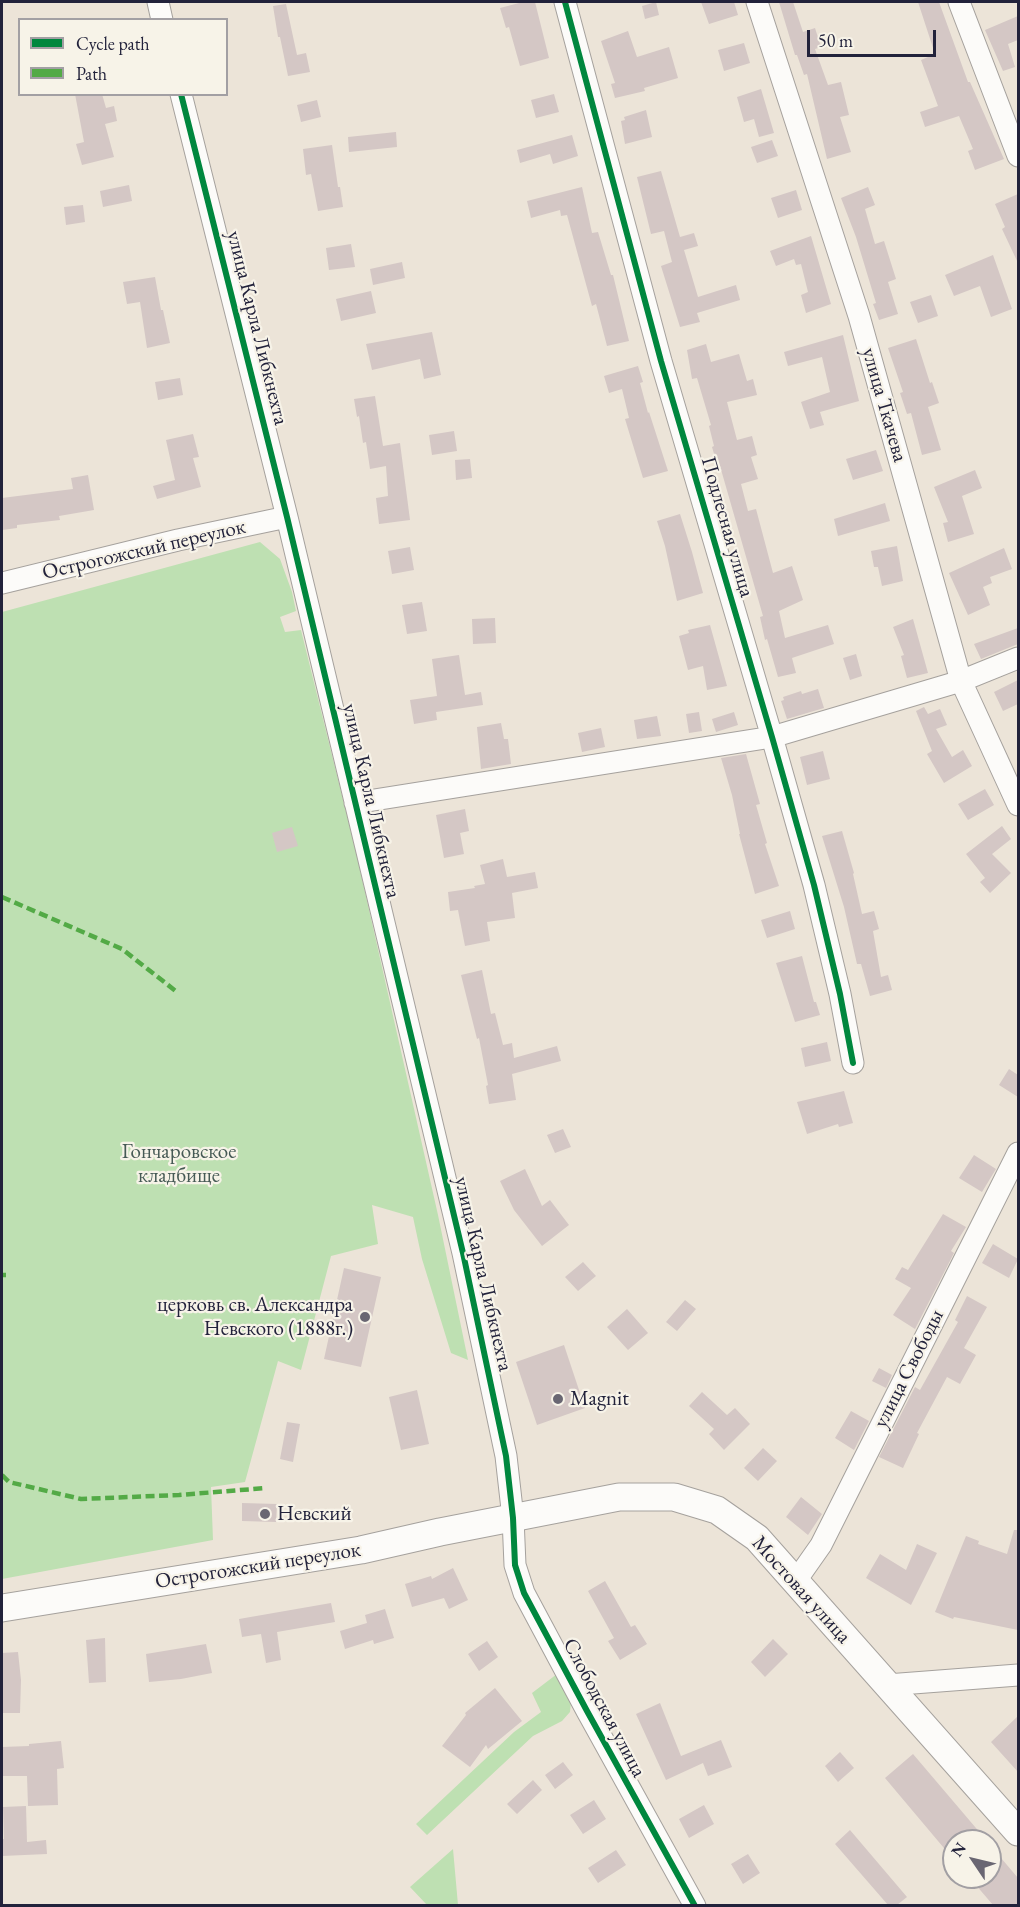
<!DOCTYPE html>
<meta charset="utf-8">
<style>
body{margin:0}
#map{position:relative;width:1020px;height:1907px;overflow:hidden;background:#ece4d8;font-family:"EB Garamond",serif}
canvas{display:block}
.frame{position:absolute;inset:0;border:3px solid #22223b;pointer-events:none}
.legend{position:absolute;left:18px;top:18px;width:210px;height:78px;box-sizing:border-box;background:#f7f3e8;border:2px solid #a29fa3;margin:0;padding:8px 10px;list-style:none;font-size:18px;color:#22223b}
.legend li{display:flex;align-items:center;gap:12px;height:30px}
.legend b{width:30px;border:2px solid #a29fa3}
.north{position:absolute;left:942px;top:1829px;width:60px;height:60px;box-sizing:border-box;background:#f7f3e8;border:2px solid #a29fa3;border-radius:50%;rotate:305deg;font-size:16px;font-weight:700;line-height:24px;text-align:center;color:#22223b}
.north::after{content:'';display:block;margin:auto;width:21px;height:27px;background:#696672;clip-path:polygon(50% 0,100% 100%,50% 72%,0 100%)}
.scale{position:absolute;left:807px;top:30px;width:129px;height:27px;box-sizing:border-box;border:3px solid #22223b;border-top:0;padding-left:8px;font-size:18px;line-height:21px;white-space:nowrap;color:#22223b;-webkit-text-stroke:4px #f7f3e8;paint-order:stroke}
</style>
<div id="map">
<canvas width="1020" height="1907"></canvas>
<div class="frame"></div>
<ul class="legend">
<li><b style="height:8px;background:#00873e"></b>Cycle path</li>
<li><b style="height:8px;background:#53aa46"></b>Path</li>
</ul>
<div class="north">N</div>
<div class="scale">50 m</div>
</div>
<script>
const ctx = document.querySelector('canvas').getContext('2d');
ctx.lineJoin = 'round';
function paint(path, color) { ctx.fillStyle = color; ctx.fill(path, 'evenodd'); }
const shape = rows => new Path2D(rows.map(r => 'M' + r).join(''));
function strokePath(path, color, width, dash) { ctx.strokeStyle = color; ctx.lineWidth = width; ctx.lineCap = dash ? 'butt' : 'round'; ctx.setLineDash(dash || []); ctx.stroke(path); }
function write(font, color, halo, rows, align = 'center') {
  ctx.font = font + ' "EB Garamond",serif'; ctx.lineWidth = 4.5; ctx.setLineDash([]); ctx.textBaseline = 'middle'; ctx.strokeStyle = halo; ctx.fillStyle = color; for (const [text, x, y, turn = 0] of rows) {
    ctx.save(); ctx.translate(x, y); ctx.rotate((+turn || 0) * Math.PI / 180); ctx.textAlign = isNaN(turn) ? turn : align; if (halo) ctx.strokeText(text, 0, 0); ctx.fillText(text, 0, 0); ctx.restore();
  }
}
paint(shape([
 [260,542,280,559,292,592,296,611,280,617,285,632,301,630,356,852,438,1215,468,1360,451,1353,422,1259,413,1217,372,1205,378,1244,331,1256,301,1370,278,1361,245,1482,211,1487,213,1540,2,1579,2,612],
 [557,1674,571,1702,570,1712,562,1721,533,1736,427,1835,416,1824,514,1732,541,1712,532,1693],
 [453,1849,458,1905,427,1905,410,1887]
]), '#bee0b2');
paint(shape([
 [523,2,535,2,549,58,520,66,509,27,506,28,500,8],
 [656,2,659,15,645,19,642,6],
 [701,2,734,2,738,15,709,24],
 [779,2,793,2,803,32,815,28,821,47,815,49,828,85,841,82,849,115,840,117,851,152,827,159,807,74,804,75,797,55,795,55],
 [918,2,939,2,968,82,970,82,1004,159,975,170,968,151,973,149,959,116,925,127,920,112,938,106,921,60,935,54],
 [286,4,297,55,306,53,310,72,288,76,280,37,278,37,273,6],
 [1018,16,1018,40,1008,44,1015,67,1003,71,985,30],
 [628,31,637,57,669,47,678,78,644,88,645,91,615,98,611,84,615,83,601,41],
 [744,43,750,63,724,71,718,50],
 [761,89,774,133,759,137,754,119,744,122,737,97],
 [75,94,102,94,106,108,114,106,117,121,105,124,114,157,82,165,76,144,84,142],
 [554,94,559,112,536,118,531,100],
 [317,100,321,117,301,122,297,105],
 [646,110,652,137,625,144,621,121,625,120,624,117],
 [396,132,397,147,349,152,348,137],
 [572,135,578,156,553,164,550,154,520,163,517,150],
 [772,140,778,156,757,163,751,147],
 [332,145,338,187,340,187,343,207,318,211,311,174,306,175,303,149],
 [661,171,680,237,694,233,698,246,684,250,698,297,736,285,740,300,697,313,700,322,680,327,661,266,672,262,664,231,651,234,637,177],
 [129,185,132,201,103,207,100,191],
 [582,187,592,233,598,232,611,275,613,275,629,341,607,346,596,304,592,306,567,215,561,216,560,210,531,218,527,201],
 [868,187,875,205,865,209,875,244,884,241,896,279,888,282,898,314,879,320,873,304,876,303,856,237,841,198],
 [796,190,802,210,778,218,771,198],
 [1018,194,1018,263,1002,229,1005,227,995,204],
 [83,205,85,222,66,225,64,207],
 [811,236,831,304,806,313,801,295,808,292,801,264,796,265,794,259,776,266,770,251],
 [351,244,355,267,329,270,326,248],
 [993,255,1012,309,991,317,980,286,954,296,945,275],
 [402,262,405,278,373,285,370,269],
 [155,277,161,310,163,310,170,343,147,348,140,302,127,304,123,282],
 [371,291,376,313,341,321,336,299],
 [931,295,938,316,918,323,910,302],
 [432,332,441,375,424,379,420,359,372,370,366,344],
 [843,335,859,401,820,412,824,425,810,429,801,402,830,392,822,357,788,366,784,352],
 [916,339,930,383,932,382,939,403,928,407,941,450,922,455,911,413,907,414,900,393,903,392,888,348],
 [706,344,711,362,739,354,747,381,753,379,757,395,727,402,737,440,752,436,757,455,751,457,758,479,741,484,748,511,756,509,773,573,792,566,803,600,779,611,785,638,828,625,834,644,792,658,796,673,778,677,767,639,765,640,760,617,763,616,720,466,718,467,712,447,714,446,709,426,711,425,697,378,692,379,687,350],
 [638,366,643,382,640,383,648,413,649,412,668,471,643,478,625,419,629,418,622,389,609,393,604,376],
 [180,378,183,395,158,400,155,382],
 [375,396,383,446,400,443,410,520,379,524,376,498,388,496,386,466,370,469,366,442,363,443,359,416,357,417,354,399],
 [454,431,457,451,432,455,429,435],
 [193,434,199,457,193,458,201,487,157,499,153,486,175,480,166,440],
 [876,450,883,471,853,480,846,459],
 [470,459,472,478,456,480,455,460],
 [975,470,982,488,962,496,974,534,948,542,943,523,948,522,934,487],
 [88,475,94,510,59,516,60,520,17,525,17,528,2,530,2,498,73,489,71,478],
 [885,503,890,521,838,536,834,519],
 [680,514,692,552,703,593,677,601,665,546,657,521],
 [897,546,903,581,882,586,878,567,874,567,871,551],
 [410,547,414,570,392,574,388,551],
 [1004,548,1012,569,990,577,992,583,983,587,990,605,968,615,949,573],
 [422,602,427,631,407,634,402,605],
 [495,618,496,643,473,644,472,619],
 [913,619,928,673,907,678,901,656,904,655,893,627],
 [710,625,727,686,707,690,703,666,688,670,679,636,689,633,688,630],
 [1018,628,1018,644,981,659,974,644],
 [856,654,862,676,850,680,843,658],
 [459,655,465,695,481,692,483,705,436,712,437,720,414,724,410,700,437,696,432,659],
 [1018,680,1018,704,1003,711,994,692],
 [818,689,824,708,787,719,781,701,784,700,783,697,801,691,802,694],
 [924,707,928,714,940,709,947,725,936,729,952,757,963,750,972,766,944,783,927,754,932,751,916,711],
 [699,712,702,731,689,733,686,714],
 [734,712,738,725,716,732,712,719],
 [657,716,661,736,637,739,634,720],
 [501,723,504,739,508,739,511,764,481,769,477,727],
 [601,728,605,747,582,752,578,733],
 [823,751,830,779,807,785,800,757],
 [746,754,760,804,756,805,767,843,765,844,779,886,755,894,739,834,740,834,732,795,721,758],
 [985,789,994,805,968,820,958,804],
 [465,809,469,831,460,833,464,854,444,858,436,815],
 [1002,826,1011,839,992,854,1011,873,990,893,980,882,985,878,966,854],
 [292,827,298,846,277,852,272,833],
 [842,831,854,873,853,874,862,914,874,911,879,929,873,931,881,977,888,975,892,990,870,996,861,964,857,964,844,907,822,836],
 [503,859,507,877,535,872,538,888,512,893,515,918,487,922,490,941,465,946,458,910,450,911,448,892,475,888,474,886,485,884,480,865],
 [790,911,795,929,767,938,761,920],
 [802,956,814,1002,816,1002,820,1015,795,1022,776,963],
 [482,970,491,1014,495,1013,503,1045,512,1043,514,1058,557,1046,561,1061,512,1074,516,1100,489,1104,486,1086,488,1085,479,1038,477,1039,461,975],
 [827,1042,831,1061,805,1067,801,1048],
 [1009,1069,1018,1075,1018,1097,999,1085],
 [844,1091,853,1123,839,1127,838,1124,807,1134,797,1102],
 [563,1129,571,1147,555,1153,547,1135],
 [974,1155,996,1169,982,1192,959,1178],
 [525,1169,542,1206,550,1200,569,1225,542,1246,514,1210,500,1181],
 [943,1214,966,1227,951,1251,954,1253,915,1329,893,1315,911,1288,895,1279,902,1267,908,1270],
 [993,1244,1018,1259,1009,1278,982,1263],
 [583,1262,596,1276,578,1291,565,1277],
 [344,1268,381,1277,361,1367,324,1359],
 [967,1296,987,1307,964,1348,976,1355,960,1384,947,1377,917,1433,919,1434,903,1468,879,1457,915,1387,920,1390,958,1322,955,1320],
 [685,1300,696,1309,677,1331,666,1322],
 [627,1309,648,1333,628,1350,607,1327],
 [564,1345,585,1408,537,1425,516,1362],
 [879,1368,892,1375,886,1388,872,1381],
 [417,1390,429,1444,401,1450,389,1397],
 [702,1392,727,1415,735,1408,750,1424,724,1450,709,1434,714,1429,689,1406],
 [851,1411,869,1421,854,1450,835,1438],
 [287,1422,300,1424,293,1462,280,1459],
 [763,1448,777,1461,758,1481,744,1468],
 [801,1497,822,1514,808,1535,786,1517],
 [242,1503,277,1504,276,1522,242,1521],
 [1014,1530,1018,1530,1018,1630,954,1617,953,1619,935,1612,966,1536,979,1541,978,1544,1007,1554],
 [917,1544,937,1553,911,1605,866,1578,880,1554,906,1570],
 [453,1568,468,1600,449,1609,444,1598,412,1607,405,1584,431,1576,432,1579],
 [605,1581,631,1627,635,1625,647,1644,620,1660,608,1641,614,1638,588,1591],
 [331,1603,335,1622,277,1632,281,1660,266,1663,261,1634,242,1637,239,1619],
 [385,1609,394,1638,374,1644,373,1640,345,1649,340,1631,367,1623,365,1615],
 [105,1638,106,1682,89,1683,86,1640],
 [773,1639,788,1654,765,1677,751,1662],
 [487,1641,498,1657,479,1671,468,1654],
 [206,1644,212,1673,181,1679,149,1682,146,1654],
 [18,1652,21,1680,20,1713,2,1713,2,1653],
 [495,1688,522,1721,488,1749,486,1745,470,1767,442,1746,466,1715,465,1713],
 [660,1703,681,1756,721,1740,732,1767,708,1776,703,1763,666,1780,636,1714],
 [1018,1716,1018,1772,991,1742],
 [61,1741,64,1768,57,1769,58,1805,28,1806,27,1776,2,1776,2,1747,29,1746,29,1744],
 [840,1752,854,1768,838,1782,825,1766],
 [913,1754,987,1841,954,1841,954,1860,885,1778],
 [563,1762,573,1775,555,1789,545,1775],
 [533,1780,542,1790,517,1814,507,1804],
 [594,1800,606,1819,583,1834,570,1815],
 [704,1805,714,1824,689,1838,679,1819],
 [26,1806,27,1842,46,1840,47,1854,2,1856,2,1839,4,1839,3,1807],
 [850,1830,907,1897,897,1905,888,1905,835,1844],
 [990,1845,1018,1878,1018,1905,993,1905,969,1877,990,1877],
 [616,1850,626,1865,598,1883,588,1868],
 [748,1854,760,1873,743,1884,731,1864]
]), '#d4c7c5');
const minor = shape([
 [158,2,162,20],
 [565,2,661,361,772,737,814,885,840,994,853,1063],
 [757,2,859,316,961,681,1018,805],
 [959,2,1018,156],
 [181,94,287,517,463,1253,506,1456,513,1518,515,1565,524,1593,587,1711,695,1906],
 [2,583,178,540,287,517],
 [355,803,772,737,961,681,1018,658],
 [795,1582,821,1545,1018,1153],
 [887,1685,1018,1675]
]);
const major = shape([
 [2,1608,361,1550,440,1532,619,1497,674,1497,717,1510,757,1538,1018,1832]
]);
strokePath(minor, '#a5a19d', 23);
strokePath(major, '#a5a19d', 29);
strokePath(minor, '#fcfbf9', 21);
strokePath(major, '#fcfbf9', 27);
strokePath(shape([
 [2,897,122,949,177,992],
 [2,1275,6,1275],
 [2,1475,9,1482,81,1499,179,1495,266,1488]
]), '#53aa46', 4.5, [9, 4.5]);
strokePath(shape([
 [565,2,661,361,772,737,814,885,840,994,853,1063],
 [181,94,287,517,463,1253,506,1456,513,1518,515,1565,524,1593,587,1711,695,1906]
]), '#00873e', 6);
for (const [x, y, r, color] of [
 [365,1317,6,"#696672"],
 [558,1399,6,"#696672"],
 [265,1514,6,"#696672"]
]) { const dot = new Path2D(); dot.arc(x, y, r, 0, 2 * Math.PI); ctx.fillStyle = color; ctx.fill(dot); strokePath(dot, '#f7f3e8', 2); }
write('21px', '#22223b', '#f7f3e8', [
 ["улица Карла Либкнехта",257,328,76],
 ["улица Ткачева",884,405,74],
 ["Подлесная улица",727,527,74],
 ["Острогожский переулок",144,550,-13],
 ["улица Карла Либкнехта",371,801,77],
 ["улица Карла Либкнехта",483,1274,77],
 ["улица Свободы",909,1369,-63],
 ["Острогожский переулок",258,1566,-9],
 ["Мостовая улица",801,1590,48],
 ["Слободская улица",604,1708,62]
]);
write('21px', '#465a55', '#f7f3e8', [
 ["Гончаровское",179,1152],
 ["кладбище",179,1176]
]);
write('21px', '#22223b', '#f7f3e8', [
 ["церковь св. Александра",353,1305,"right"],
 ["Невского (1888г.)",353,1329,"right"],
 ["Magnit",570,1399],
 ["Невский",277,1514]
], 'left');
</script>
